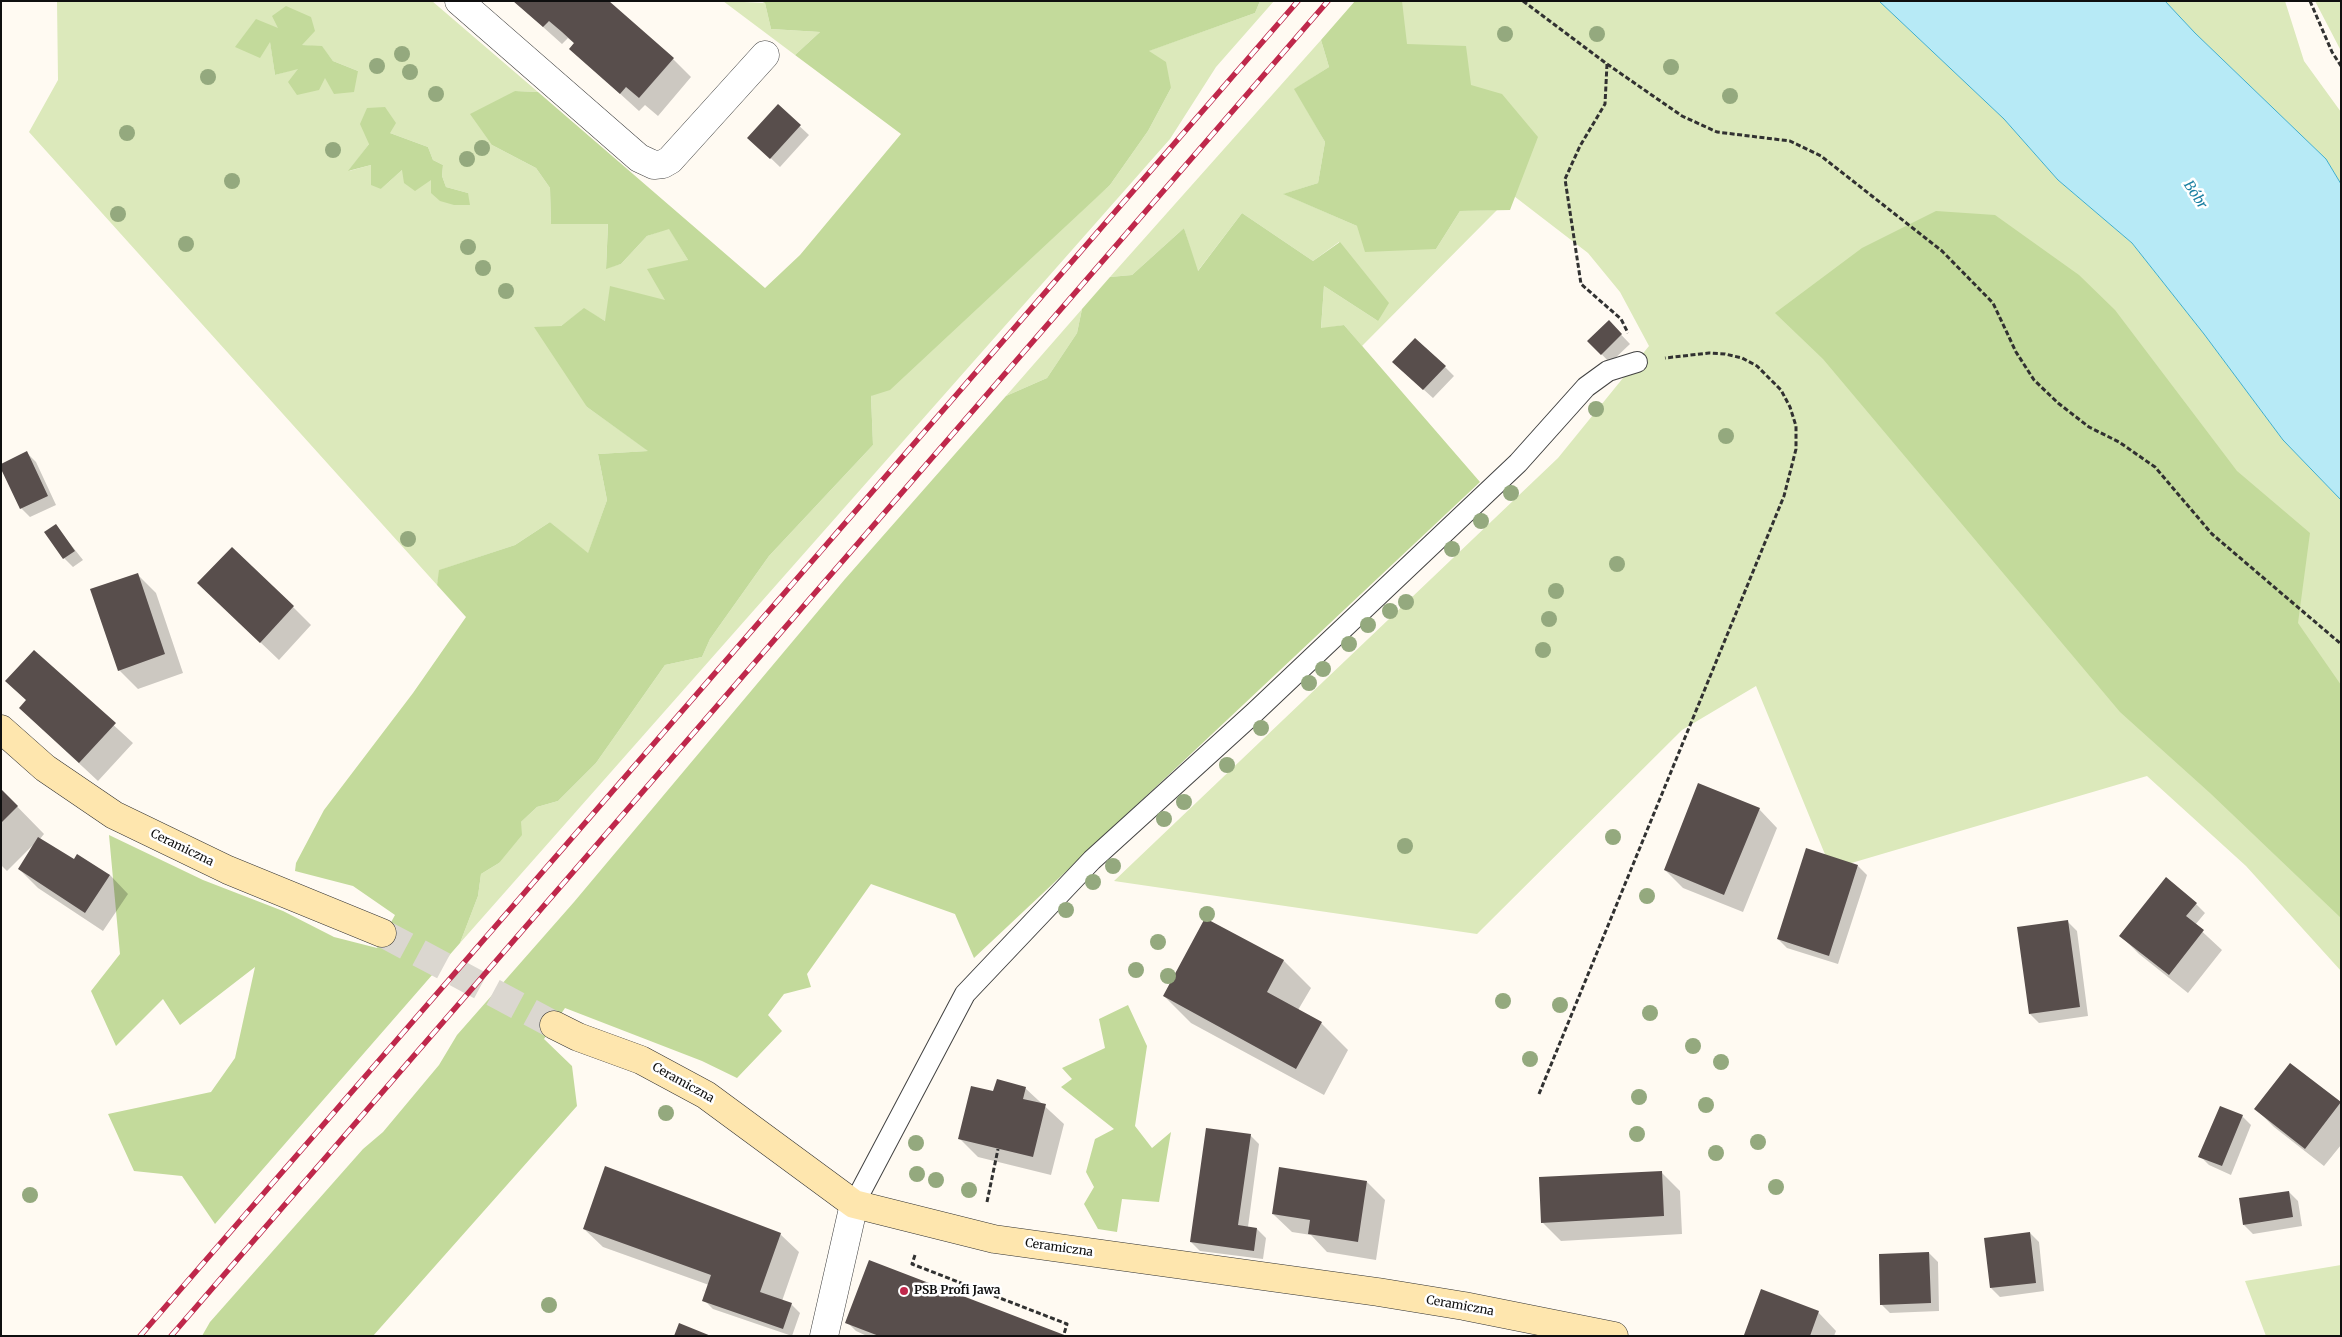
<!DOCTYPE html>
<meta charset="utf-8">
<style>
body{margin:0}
#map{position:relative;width:2342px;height:1337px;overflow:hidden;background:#fffaf2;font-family:Merriweather,serif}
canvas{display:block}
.frame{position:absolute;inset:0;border:2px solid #0f0f0f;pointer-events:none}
</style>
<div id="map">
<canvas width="2342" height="1337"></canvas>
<div class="frame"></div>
</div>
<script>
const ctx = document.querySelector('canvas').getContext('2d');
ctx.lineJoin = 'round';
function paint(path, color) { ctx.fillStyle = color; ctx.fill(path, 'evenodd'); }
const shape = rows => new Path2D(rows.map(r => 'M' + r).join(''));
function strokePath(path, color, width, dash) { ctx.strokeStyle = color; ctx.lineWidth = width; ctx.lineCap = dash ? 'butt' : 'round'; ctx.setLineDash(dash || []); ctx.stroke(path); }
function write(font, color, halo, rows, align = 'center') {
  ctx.font = font + ' Merriweather,serif'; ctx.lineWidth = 5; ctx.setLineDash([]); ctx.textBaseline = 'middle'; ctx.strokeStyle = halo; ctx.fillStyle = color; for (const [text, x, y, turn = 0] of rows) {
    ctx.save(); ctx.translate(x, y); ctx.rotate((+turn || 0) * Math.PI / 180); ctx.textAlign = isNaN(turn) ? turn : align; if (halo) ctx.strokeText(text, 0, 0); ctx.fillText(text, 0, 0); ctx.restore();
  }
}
paint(shape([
 [57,1,432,1,538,92,515,91,492,145,536,168,550,188,551,224,608,223,606,268,621,264,647,236,669,228,688,260,666,300,605,321,584,309,561,326,587,407,649,451,598,454,607,500,588,554,550,522,515,545,440,570,437,585,29,132,58,80],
 [278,28,302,45,322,47,333,61,358,71,325,78,298,68,275,75,270,41],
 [390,133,428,147,433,160,443,165,442,176,446,187,468,193,431,193,431,179,403,169,381,189,371,165,349,171,369,144],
 [723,1,765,3,771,29,820,32,795,55],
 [1260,1,1274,1,1216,67,1170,139,460,943,478,896,481,874,499,863,521,822,537,807,558,801,596,763,665,665,702,657,710,639,769,556,873,445,871,396,1110,185,1148,131,1171,88,1148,51,1255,13],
 [1367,1,1879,1,2004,119,2058,180,2132,243,2204,334,2283,440,2341,500,2341,971,2246,866,2147,776,1831,869,1756,686,1682,730,1477,934,1114,881,1558,458,1649,346,1620,292,1588,253,1432,133],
 [2165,1,2285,1,2304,61,2341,112,2341,184,2326,159,2195,33],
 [2315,1,2341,1,2341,51,2340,49],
 [1321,40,1329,67,1295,89,1325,142,1318,183,1284,194,1357,226,1436,249,1460,211,1497,210,1362,346,1344,325,1321,329,1324,286,1378,321,1339,242,1313,261,1242,213,1197,272,1184,228,1132,275,1110,277],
 [1082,309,1077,333,1047,378,1006,396],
 [2341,1265,2341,1336,2266,1336,2245,1281]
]), '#dce9bb');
paint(shape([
 [760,1,1260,1,1255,13,1149,51,1166,62,1171,88,1148,131,1110,185,890,390,871,396,873,445,769,556,710,639,702,657,665,665,596,763,558,801,537,807,521,822,522,835,499,863,481,874,478,896,460,943,215,1224,182,1176,134,1171,108,1114,211,1092,235,1058,255,967,180,1025,163,999,116,1046,91,991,120,954,109,835,203,880,283,911,334,937,377,948,395,915,353,886,295,871,296,863,324,810,413,693,466,617,437,585,439,570,515,545,550,522,588,553,607,500,598,454,648,451,587,407,534,327,561,326,584,308,605,321,610,286,665,300,647,269,688,260,669,229,647,236,621,264,606,269,608,224,551,224,550,188,536,168,492,145,470,114,515,91,538,92,765,288,800,255,901,134,795,55,820,32,771,29,765,3],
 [1355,1,1402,1,1407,44,1466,46,1471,85,1502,94,1538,137,1510,210,1460,211,1436,249,1365,252,1357,226,1283,194,1318,183,1325,142,1294,89,1329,67,1321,40],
 [286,6,311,17,315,31,302,45,322,46,333,61,358,71,354,92,334,94,325,78,319,90,297,95,288,82,298,69,275,75,270,42,260,58,235,47,256,19,278,28,272,16],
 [385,107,396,123,390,133,428,147,433,160,443,165,442,176,446,187,468,193,470,205,454,205,440,201,431,193,431,180,415,191,404,183,402,170,381,189,371,185,371,165,348,171,369,144,360,124,367,108],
 [1936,211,1995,215,2079,275,2115,310,2237,471,2310,533,2298,623,2341,685,2341,918,2210,793,2120,712,1823,359,1775,313,1862,248],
 [1242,213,1313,261,1340,242,1389,303,1378,321,1324,286,1321,328,1344,325,1480,482,974,958,955,914,871,884,807,974,811,987,784,994,768,1015,782,1031,737,1078,702,1061,565,1008,544,1039,572,1066,577,1106,373,1336,202,1336,210,1322,363,1149,383,1132,439,1065,457,1035,574,902,845,579,1006,396,1047,378,1077,333,1082,309,1110,277,1132,275,1184,228,1198,271],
 [1128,1005,1147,1046,1135,1126,1152,1148,1171,1132,1159,1202,1122,1199,1117,1232,1098,1229,1084,1204,1094,1187,1086,1172,1095,1139,1114,1129,1061,1087,1072,1079,1062,1068,1105,1048,1099,1019]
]), '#c3da9b');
const water = shape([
 [1879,1,2165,1,2195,33,2326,159,2341,184,2341,500,2283,440,2204,334,2132,243,2058,180,2004,119,1879,1]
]);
paint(water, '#b7eaf6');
strokePath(water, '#3faecc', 1);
paint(shape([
 [514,1,673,59,691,77,658,116,645,105,639,111,571,49,575,44,568,38,562,44],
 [778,106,809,135,780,167,758,146],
 [1609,322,1630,344,1610,363,1589,341],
 [1445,367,1454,376,1433,398,1403,371],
 [27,453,36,462,56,505,30,517,21,508,1,465],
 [56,526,83,560,73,567,64,558],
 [137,574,156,593,183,673,138,689,119,670],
 [217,601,293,607,311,625,279,660],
 [34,652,133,743,98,781,39,726,27,700],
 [1,790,44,834,40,839,75,861,110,875,128,894,103,931,38,888,19,869,33,845,7,871,1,865],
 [1759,809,1777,828,1743,912,1683,888,1665,870],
 [1858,866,1867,875,1838,964,1787,948,1778,939],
 [2196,904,2205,913,2195,925,2222,950,2188,993,2139,954,2121,936],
 [1206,919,1284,961,1311,988,1298,1010,1321,1023,1348,1050,1324,1095,1191,1023,1164,996],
 [2068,922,2077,931,2088,1016,2039,1023,2030,1014],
 [2290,1065,2341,1104,2341,1145,2324,1166,2274,1127,2256,1109],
 [1025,1088,1064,1124,1051,1175,978,1157,960,1139],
 [2221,1107,2242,1116,2251,1125,2231,1175,2209,1165,2200,1156],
 [1250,1135,1259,1144,1248,1227,1257,1229,1266,1238,1263,1259,1200,1251,1191,1242],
 [1661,1172,1680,1191,1682,1234,1561,1241,1542,1222],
 [1367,1182,1385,1200,1376,1260,1327,1252,1311,1235,1292,1232,1273,1214],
 [2289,1192,2298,1201,2302,1226,2253,1234,2244,1225],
 [584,1229,780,1234,799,1252,782,1301,791,1304,800,1313,792,1336,713,1309,704,1300,709,1285,603,1247],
 [2030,1233,2039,1242,2044,1291,2000,1297,1991,1288],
 [1929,1253,1938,1262,1939,1311,1890,1313,1881,1304],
 [1818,1312,1836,1331,1834,1336,1746,1334],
 [847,1322,1064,1336,867,1336,856,1331]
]), '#0003');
paint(shape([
 [513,1,609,1,674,58,639,98,626,87,620,94,569,49,574,43,562,32,549,21,543,27],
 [778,104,801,125,770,159,747,138],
 [1609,320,1622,334,1601,355,1587,341],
 [1415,338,1446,366,1423,390,1392,362],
 [27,451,48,496,20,509,1,469,1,464],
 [56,524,75,551,63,559,44,532],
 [232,547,294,606,260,643,197,583],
 [138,573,165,654,118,671,90,589],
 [34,650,116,723,79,763,19,708,26,700,5,681],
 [1698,783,1760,808,1724,895,1664,870],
 [1,789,18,806,1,823],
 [38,837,74,859,77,854,110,875,85,913,18,869],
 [1806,848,1858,865,1829,956,1777,939],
 [2166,877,2197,903,2186,916,2204,930,2169,975,2119,936],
 [1205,918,1284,960,1267,992,1322,1022,1296,1069,1163,996],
 [2068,920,2080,1007,2029,1014,2017,927],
 [2290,1063,2341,1102,2305,1149,2254,1109],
 [997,1079,1026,1087,1023,1099,1046,1104,1033,1157,958,1139,971,1086,993,1091],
 [2220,1106,2243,1115,2222,1166,2198,1157],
 [1206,1128,1251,1134,1238,1225,1257,1228,1254,1251,1190,1242],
 [605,1166,781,1233,760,1292,792,1303,783,1329,702,1301,711,1275,583,1229],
 [1279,1167,1367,1181,1358,1242,1308,1234,1310,1220,1272,1214],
 [1662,1171,1664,1216,1541,1223,1539,1177],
 [2289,1191,2293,1217,2243,1225,2239,1198],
 [2030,1232,2036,1283,1990,1288,1984,1238],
 [1929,1252,1931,1303,1880,1305,1879,1254],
 [869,1260,1067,1336,879,1336,845,1323],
 [1761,1289,1819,1311,1810,1336,1744,1335],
 [679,1323,711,1336,674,1336]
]), '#584e4c');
strokePath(shape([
 [382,933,554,1025]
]), '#dbd7d0', 28, [28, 14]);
const lane = shape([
 [854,1204,965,994,1092,860,1255,712,1518,463,1586,387,1608,371,1637,362]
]);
const street = shape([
 [459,1,639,158,654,165,663,164,670,160,765,55],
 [824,1336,854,1204]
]);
const secondary = shape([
 [1,729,45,768,114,815,228,870,382,933],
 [554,1025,578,1037,641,1060,706,1095,854,1204,994,1239,1378,1292,1464,1306,1614,1336]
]);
strokePath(lane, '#424242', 22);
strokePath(street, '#424242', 29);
strokePath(secondary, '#313131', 29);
strokePath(shape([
 [1523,1,1607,64,1682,116,1717,132,1790,141,1821,156,1942,251,1993,303,2016,352,2034,380,2058,403,2089,427,2119,442,2155,467,2212,534,2341,644],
 [2310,1,2332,52,2341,66],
 [1607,64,1605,104,1580,146,1565,179,1581,284,1621,319,1628,333],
 [1539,1094,1784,496,1796,449,1796,426,1790,407,1781,390,1757,366,1742,358,1725,354,1709,353,1665,358],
 [987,1202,998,1149],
 [915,1255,912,1264,1067,1324,1064,1334]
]), '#313131', 3, [5, 2.5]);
strokePath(lane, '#fff', 20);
strokePath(street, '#fff', 28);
strokePath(secondary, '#fee6ae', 28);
const rail = shape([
 [140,1336,1298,1],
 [171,1336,1328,1]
]);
strokePath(rail, '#bf284b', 5.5);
strokePath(rail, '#fff', 4, [11]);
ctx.fillStyle = '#94a97e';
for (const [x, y] of [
 [1505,34],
 [1597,34],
 [402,54],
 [377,66],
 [1671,67],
 [410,72],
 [208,77],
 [436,94],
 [1730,96],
 [127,133],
 [482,148],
 [333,150],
 [467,159],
 [232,181],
 [118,214],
 [186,244],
 [468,247],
 [483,268],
 [506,291],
 [1596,409],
 [1726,436],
 [1511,493],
 [1481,521],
 [408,539],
 [1452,549],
 [1617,564],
 [1556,591],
 [1406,602],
 [1390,611],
 [1549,619],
 [1368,625],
 [1349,644],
 [1543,650],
 [1323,669],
 [1309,683],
 [1261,728],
 [1227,765],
 [1184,802],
 [1164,819],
 [1613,837],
 [1405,846],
 [1113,866],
 [1093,882],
 [1647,896],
 [1066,910],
 [1207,914],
 [1158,942],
 [1136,970],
 [1168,976],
 [1503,1001],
 [1560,1005],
 [1650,1013],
 [1693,1046],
 [1530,1059],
 [1721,1062],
 [1639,1097],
 [1706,1105],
 [666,1113],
 [1637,1134],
 [1758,1142],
 [916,1143],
 [1716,1153],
 [917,1174],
 [936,1180],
 [1776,1187],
 [969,1190],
 [30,1195],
 [549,1305]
]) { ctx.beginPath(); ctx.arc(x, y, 8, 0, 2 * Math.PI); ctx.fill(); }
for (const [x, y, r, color] of [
 [904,1291,5,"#bf284b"]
]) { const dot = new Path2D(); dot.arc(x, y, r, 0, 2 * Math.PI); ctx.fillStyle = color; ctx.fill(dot); strokePath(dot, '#fff', 2); }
write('12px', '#0f0f0f', '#fff', [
 ["Ceramiczna",182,848,26],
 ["Ceramiczna",683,1083,29],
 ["Ceramiczna",1059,1248,8],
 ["Ceramiczna",1460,1306,10]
]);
write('bold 12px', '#0f0f0f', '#fff', [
 ["PSB Profi Jawa",914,1291]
], 'left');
write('italic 14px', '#197fa1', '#fff', [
 ["Bóbr",2195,195,57]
]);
</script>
